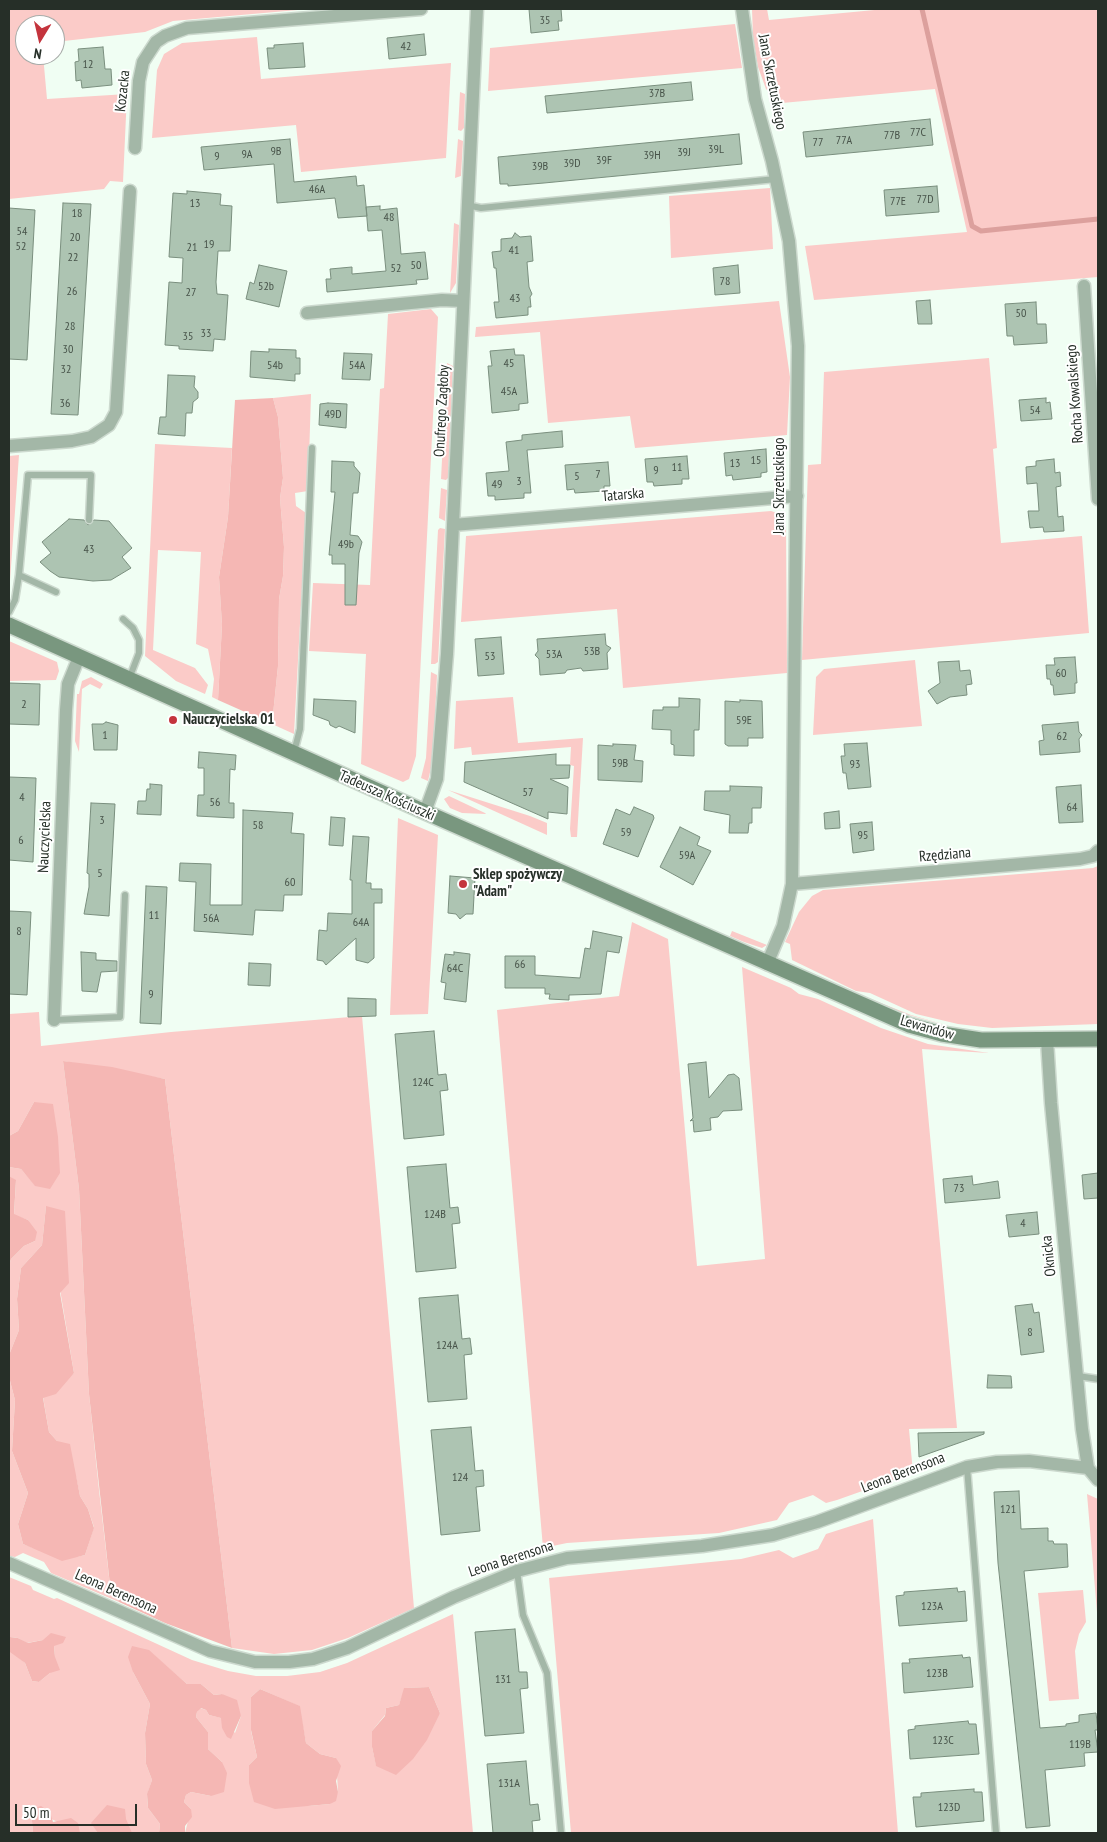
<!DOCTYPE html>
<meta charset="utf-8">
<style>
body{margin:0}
#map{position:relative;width:1107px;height:1842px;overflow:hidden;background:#f0fef3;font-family:"PT Sans Narrow",sans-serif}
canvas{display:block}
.frame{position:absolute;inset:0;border:10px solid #262f28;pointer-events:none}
.north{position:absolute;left:15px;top:15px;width:50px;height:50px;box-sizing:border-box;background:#fff;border:1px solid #a8aca9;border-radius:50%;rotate:189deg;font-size:14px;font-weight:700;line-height:20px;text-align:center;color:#262f28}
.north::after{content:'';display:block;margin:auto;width:18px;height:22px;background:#c4343d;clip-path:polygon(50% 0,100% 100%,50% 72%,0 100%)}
.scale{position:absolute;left:15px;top:1804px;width:122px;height:22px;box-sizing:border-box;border:2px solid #262f28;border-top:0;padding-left:6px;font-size:15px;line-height:18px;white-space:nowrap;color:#262f28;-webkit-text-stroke:4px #fff;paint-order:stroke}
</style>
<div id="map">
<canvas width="1107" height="1842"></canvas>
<div class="frame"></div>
<div class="north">N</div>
<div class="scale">50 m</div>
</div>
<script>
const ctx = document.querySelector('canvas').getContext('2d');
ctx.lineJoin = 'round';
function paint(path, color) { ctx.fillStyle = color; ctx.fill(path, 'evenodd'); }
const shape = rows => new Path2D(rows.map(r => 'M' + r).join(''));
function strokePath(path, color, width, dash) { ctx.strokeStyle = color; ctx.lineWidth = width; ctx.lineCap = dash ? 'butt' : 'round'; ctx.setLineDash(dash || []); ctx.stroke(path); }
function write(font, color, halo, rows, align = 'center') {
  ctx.font = font + ' "PT Sans Narrow",sans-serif'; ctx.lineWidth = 4; ctx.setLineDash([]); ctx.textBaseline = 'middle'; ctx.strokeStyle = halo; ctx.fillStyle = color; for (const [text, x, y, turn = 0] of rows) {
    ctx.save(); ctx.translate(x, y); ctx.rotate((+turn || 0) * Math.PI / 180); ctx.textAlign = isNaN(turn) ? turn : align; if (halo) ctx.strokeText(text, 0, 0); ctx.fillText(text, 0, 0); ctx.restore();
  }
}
paint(shape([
 [9,9,309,9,173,21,145,32,55,42,55,25,25,25,25,55,43,55,47,99,127,94,123,182,110,181,104,189,9,199],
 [752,9,767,9,769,20,885,9,1098,9,1098,277,814,300,805,246,967,232,935,89,782,103,766,89,758,67,753,37],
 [735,24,742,68,488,91,490,48],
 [257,37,261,79,451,63,446,158,301,172,296,125,152,138,157,70,164,54,182,43],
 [460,92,465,94,464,128,461,131,458,130],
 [458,139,463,141,461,176,455,178],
 [770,188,773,249,671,258,669,196],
 [454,223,459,225,456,283,450,293],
 [779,301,790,377,787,435,635,448,630,416,548,423,540,332,475,337,476,327],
 [431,309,438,317,416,756,409,779,403,782,361,764,366,654,309,651,313,583,370,585,380,389,384,388,388,314],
 [989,358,997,448,993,449,1001,543,1082,536,1089,633,802,660,808,465,821,464,824,372],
 [447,363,453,366,448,478,446,480,441,479],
 [311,394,308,491,295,493,296,506,306,513,294,734,272,724,278,666,279,599,283,576,284,547,280,498,283,478,278,417,273,398],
 [155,444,232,448,228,517,219,577,222,625,218,700,212,697,214,679,208,649,196,644,201,552,158,550,153,650,195,668,208,685,205,694,176,681,145,656],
 [19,455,9,595,9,456],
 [441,488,447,490,445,521,439,518],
 [771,511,780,514,786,524,787,673,623,688,617,609,461,622,466,536],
 [440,528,445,529,438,662,435,664,431,664,438,530],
 [9,641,57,662,59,671,56,680,9,681],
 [915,660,922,726,813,735,816,677,824,669],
 [431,672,437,675,433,759,428,781,421,778,426,758],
 [91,677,103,684,100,689,90,684,82,689,79,752,75,741,77,694,79,694,82,681],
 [513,697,518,743,583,738,577,837,571,837,570,829,574,766,570,765,571,747,472,755,471,747,454,749,456,701],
 [448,790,530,816,547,823,547,835],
 [449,796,485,813,486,814,462,813,450,808,444,799],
 [398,818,438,835,428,1014,390,1015],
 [1098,866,1098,1024,992,1028,958,1024,916,1014,870,993,856,991,792,960,790,944,785,942,799,912,812,896,823,890,1093,868],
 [632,922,668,939,697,1266,765,1259,742,967,791,988,799,994,818,999,881,1028,928,1044,989,1053,922,1049,957,1428,909,1429,913,1473,837,1500,826,1503,813,1495,789,1503,777,1520,719,1533,567,1543,543,1548,497,1010,619,996],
 [732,931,767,945,762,948,744,942,730,936],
 [861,995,911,1015,953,1027,905,1014],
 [39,1012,41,1046,171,1032,362,1016,414,1608,348,1638,312,1650,274,1654,232,1648,165,1079,63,1061,79,1189,89,1394,99,1490,111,1594,119,1602,51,1573,44,1562,23,1553,15,1557,9,1556,9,1377,15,1400,12,1451,28,1493,18,1524,23,1544,44,1552,76,1557,85,1555,94,1527,88,1509,80,1496,76,1477,57,1441,49,1432,43,1397,74,1373,46,1206,42,1245,21,1268,17,1299,19,1330,9,1355,9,1266,11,1259,24,1246,35,1241,28,1220,14,1215,16,1181,9,1176,9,1167,21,1169,35,1185,34,1102,18,1131,9,1136,9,1014],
 [1087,1494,1098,1499,1098,1624],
 [873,1519,898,1833,571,1833,549,1578,741,1559,779,1550,793,1558,818,1549,826,1534],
 [9,1577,31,1586,33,1590,54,1599,57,1598,192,1660,228,1671,256,1676,287,1676,320,1672,347,1663,453,1614,473,1833,185,1833,191,1809,184,1802,186,1795,191,1792,211,1796,222,1762,208,1749,208,1732,196,1717,197,1712,200,1708,206,1710,209,1715,222,1718,235,1733,241,1716,222,1694,214,1695,201,1684,187,1684,149,1651,133,1672,150,1704,145,1733,146,1764,152,1780,147,1795,148,1808,160,1824,159,1833,80,1833,31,1809,33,1833,9,1833,9,1649,25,1663,32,1681,39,1682,50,1673,55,1657,54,1646,43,1640,27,1643,18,1638,10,1637,9,1639],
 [429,1687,440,1713,376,1765,372,1747,372,1731,385,1715,386,1708,399,1705,405,1688],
 [260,1689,299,1706,306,1743,320,1754,336,1758,338,1792,330,1804,308,1806,249,1765,257,1757,251,1731,251,1697],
 [1083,1590,1086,1622,1079,1634,1075,1651,1079,1699,1049,1701,1038,1593]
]), '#fbcbc8');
paint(shape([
 [273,398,278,417,283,478,280,498,284,547,283,576,279,599,278,666,272,724,218,700,222,625,219,577,228,517,235,400],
 [63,1061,112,1067,165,1079,232,1648,165,1623,119,1602,111,1594,89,1394,79,1189],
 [34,1102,53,1104,58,1137,60,1173,50,1189,35,1186,21,1169,9,1167,9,1136,18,1131],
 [9,1176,16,1180,14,1214,28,1220,37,1232,35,1241,24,1246,11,1259,9,1266],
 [46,1206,65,1211,69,1283,60,1293,74,1373,56,1394,43,1398,49,1432,57,1441,70,1444,80,1496,88,1509,94,1528,85,1555,62,1561,23,1544,18,1524,28,1493,12,1451,15,1400,9,1377,9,1355,19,1330,17,1299,21,1268,42,1245],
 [51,1633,66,1637,63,1643,54,1646,55,1657,60,1670,50,1673,39,1682,32,1681,25,1663,10,1652,9,1639,10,1637,18,1638,28,1643,43,1640],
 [132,1646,149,1650,187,1684,201,1684,214,1695,222,1694,237,1700,241,1716,231,1739,227,1737,222,1728,221,1718,209,1715,206,1710,201,1708,197,1712,196,1717,208,1732,208,1749,222,1762,227,1773,224,1792,211,1796,191,1792,186,1795,184,1802,191,1809,192,1817,185,1826,185,1833,159,1833,160,1824,148,1808,147,1794,152,1780,146,1764,145,1733,150,1704,133,1672,128,1657],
 [429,1687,440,1713,427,1740,413,1759,396,1775,376,1766,372,1747,372,1731,385,1716,386,1708,399,1705,404,1688],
 [260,1689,300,1706,306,1743,320,1754,336,1758,341,1766,336,1781,338,1792,336,1801,330,1804,275,1809,254,1802,249,1783,249,1765,257,1757,251,1730,251,1697],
 [107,1805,125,1809,126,1819,132,1833,98,1833,91,1823],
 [41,1806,50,1812,53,1822,71,1818,78,1823,80,1833,33,1833,31,1809]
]), '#f5b7b4');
strokePath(shape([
 [922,9,972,226,981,231,1098,219]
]), '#dca09d', 5);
const building = shape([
 [529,9,561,9,562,21,558,21,559,30,531,33,529,9],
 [424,34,426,55,389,59,387,38,424,34],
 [303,43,305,67,269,69,267,48,274,48,274,45,303,43],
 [103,47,105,69,111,69,112,85,82,88,81,80,76,81,75,62,79,61,78,49,103,47],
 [691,82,693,100,547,113,545,96,691,82],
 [930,119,933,145,806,157,803,132,930,119],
 [739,134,742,164,544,183,508,186,508,184,500,184,498,157,739,134],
 [290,139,294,182,356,176,357,186,364,185,367,216,338,218,335,198,277,203,274,164,204,170,201,147,290,139],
 [937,186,939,212,886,216,884,190,937,186],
 [187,191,221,194,220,205,232,206,230,251,218,251,216,282,217,294,228,295,225,340,214,339,213,351,179,349,179,346,165,345,169,282,182,283,183,258,169,257,173,193,187,194,187,191],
 [63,203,91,204,78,415,51,414,63,203],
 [380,206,380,210,397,208,401,254,425,252,428,279,416,280,417,284,327,292,326,279,331,279,330,269,352,267,352,274,386,271,382,230,368,231,366,207,380,206],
 [9,208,35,210,27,360,9,359,9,208],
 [515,233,520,237,531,236,533,261,527,262,529,287,532,294,530,297,531,307,528,307,528,315,496,318,494,302,499,302,496,268,494,268,492,252,501,251,501,239,512,238,515,233],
 [259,265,287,271,279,307,246,299,250,282,254,284,259,265],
 [738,265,740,293,715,295,713,268,738,265],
 [930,300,932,324,918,324,916,301,930,300],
 [1036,302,1037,324,1046,324,1047,343,1014,345,1013,336,1007,336,1005,304,1036,302],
 [269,349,296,350,296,358,300,358,300,374,295,374,295,381,250,377,251,351,269,352,269,349],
 [514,349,515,355,524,355,528,403,519,404,519,410,492,413,488,366,492,366,490,351,514,349],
 [344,353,372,354,370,380,342,379,344,353],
 [168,375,195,376,194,387,198,392,198,398,193,402,192,413,186,413,185,436,158,434,160,417,166,417,168,375],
 [1046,398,1046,403,1050,402,1052,419,1021,421,1019,400,1046,398],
 [328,403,347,404,346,428,319,425,320,404,328,403],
 [562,431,563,447,527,450,531,493,524,493,524,498,495,500,495,496,488,496,486,473,509,471,506,442,522,440,522,435,562,431],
 [766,449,767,472,761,473,761,477,733,480,732,475,726,476,724,453,766,449],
 [687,456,689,479,682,479,682,484,654,486,653,482,647,482,645,459,687,456],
 [1054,459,1055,473,1060,472,1061,486,1056,487,1058,517,1063,516,1064,531,1044,532,1043,527,1030,528,1028,511,1039,511,1037,483,1027,484,1026,467,1036,466,1036,461,1054,459],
 [332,461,354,462,354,466,360,473,358,493,353,493,350,535,358,536,362,542,359,553,356,605,345,605,345,564,332,564,332,555,329,555,335,492,331,492,332,461],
 [608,462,610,486,604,486,604,491,575,493,574,489,567,490,565,465,608,462],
 [69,519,84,520,88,525,94,520,109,521,132,548,122,557,131,568,111,580,93,581,59,577,50,571,40,562,51,553,42,542,69,519],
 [605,634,606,645,611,648,607,653,608,669,583,671,581,668,567,670,565,673,540,675,539,659,535,655,538,651,537,639,605,634],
 [501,637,504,674,478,676,475,639,501,637],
 [1075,657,1077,683,1075,683,1075,693,1054,695,1053,685,1051,685,1050,679,1047,679,1046,665,1055,665,1054,658,1075,657],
 [959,661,960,671,970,670,972,684,966,685,967,695,950,697,937,704,928,691,940,683,938,662,959,661],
 [9,683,40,684,39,725,9,724,9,683],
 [679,698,700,699,699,730,694,730,694,756,674,755,674,745,671,744,671,730,652,729,653,710,663,710,663,707,679,707,679,698],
 [314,699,356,701,355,733,339,726,336,728,330,725,329,721,313,715,314,699],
 [740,700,762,701,763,738,748,738,748,746,728,746,725,744,725,701,740,702,740,700],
 [106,722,118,725,117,750,94,750,92,724,103,724,106,722],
 [1078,722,1079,732,1082,735,1079,739,1080,752,1040,755,1039,741,1044,740,1042,725,1078,722],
 [867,743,871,787,848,789,846,773,843,773,841,756,845,756,844,744,867,743],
 [613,744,636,745,634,760,643,761,642,782,598,780,598,745,613,746,613,744],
 [199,752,236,755,235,770,230,769,229,803,234,803,234,818,197,816,198,795,204,795,204,768,198,768,199,752],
 [556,754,556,765,570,765,569,778,550,779,568,787,567,814,548,812,548,819,464,782,465,762,556,754],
 [9,777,36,778,33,862,9,860,9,777],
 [150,784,162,785,161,815,137,814,138,801,146,801,147,789,150,789,150,784],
 [1081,785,1083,822,1059,823,1056,787,1081,785],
 [730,786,762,787,761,808,752,808,752,823,749,823,748,833,729,833,730,815,704,810,705,791,730,791,730,786],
 [91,803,115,804,109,916,84,914,89,887,89,874,87,873,91,803],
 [634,807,653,815,654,818,638,857,603,844,616,809,630,815,634,807],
 [243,810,293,813,291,833,304,834,302,895,284,895,283,911,255,910,253,935,194,931,196,882,179,881,180,863,211,864,210,905,242,905,243,810],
 [839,811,840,828,825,829,824,813,839,811],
 [331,817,345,818,343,846,329,845,331,817],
 [872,822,874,850,853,853,850,824,872,822],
 [680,827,700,837,697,845,711,851,693,885,660,867,680,827],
 [353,836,369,837,366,883,371,883,371,889,382,889,382,903,374,903,374,958,368,963,356,960,356,938,326,965,323,961,317,960,319,930,327,931,328,913,352,914,352,880,350,880,353,836],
 [450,876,475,878,473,914,466,914,460,919,456,914,448,913,450,876],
 [146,886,167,887,161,1024,140,1023,146,886],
 [9,911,31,912,27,995,9,994,9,911],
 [593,931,622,937,619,953,607,951,601,994,569,995,569,1000,549,999,550,994,545,994,545,988,505,988,505,956,535,956,535,975,580,978,585,948,590,949,593,931],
 [81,952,96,953,96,960,117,961,117,971,101,972,97,992,82,991,81,952],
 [454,952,470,954,466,1002,444,999,446,983,441,982,445,954,454,955,454,952],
 [249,963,271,964,270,986,248,985,249,963],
 [348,998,376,999,376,1016,348,1017,348,998],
 [434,1031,438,1075,446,1074,448,1090,440,1091,444,1135,404,1139,395,1034,434,1031],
 [706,1062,709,1098,728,1075,734,1074,739,1078,742,1110,723,1111,718,1117,710,1118,711,1130,694,1132,693,1120,690,1121,693,1118,688,1064,706,1062],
 [446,1164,450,1208,458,1207,460,1223,452,1224,456,1268,416,1272,407,1167,446,1164],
 [1098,1173,1098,1198,1084,1199,1082,1175,1098,1173],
 [972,1176,973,1185,998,1181,1000,1198,945,1203,943,1179,972,1176],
 [1037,1212,1039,1234,1009,1237,1006,1215,1037,1212],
 [458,1295,462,1339,470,1338,472,1354,464,1355,467,1399,428,1402,419,1298,458,1295],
 [1032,1304,1034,1313,1039,1312,1044,1352,1021,1355,1015,1306,1032,1304],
 [988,1375,1011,1376,1012,1388,987,1388,988,1375],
 [471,1427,475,1471,483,1470,484,1486,476,1487,480,1531,441,1535,431,1430,471,1427],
 [984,1432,984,1434,919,1457,918,1433,984,1432],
 [1019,1491,1021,1529,1048,1528,1048,1541,1053,1541,1054,1544,1067,1544,1068,1567,1024,1571,1040,1728,1066,1726,1066,1724,1079,1722,1079,1715,1096,1713,1098,1730,1095,1730,1098,1752,1084,1753,1085,1766,1045,1770,1050,1826,1026,1828,998,1563,994,1492,1019,1491],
 [957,1588,958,1592,965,1591,967,1621,899,1626,896,1596,904,1595,904,1592,957,1588],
 [515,1629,519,1672,527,1672,528,1688,520,1689,524,1733,485,1736,475,1632,515,1629],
 [962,1655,963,1658,970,1657,973,1687,904,1693,902,1663,910,1663,909,1659,962,1655],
 [968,1721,969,1724,976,1724,979,1754,910,1759,908,1730,915,1729,915,1726,968,1721],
 [526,1761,530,1805,538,1804,540,1820,532,1821,533,1833,493,1833,487,1764,526,1761],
 [974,1789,974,1792,982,1792,984,1821,916,1827,913,1797,921,1797,921,1793,974,1789]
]);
paint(building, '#adc4b2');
strokePath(building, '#7a8f7e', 1);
const lane = shape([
 [467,205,481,208,776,179],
 [56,592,19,575,28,475,91,475,89,520],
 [9,612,15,600,19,575],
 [123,619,133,628,139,640,139,653,129,679],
 [294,752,300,729,312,448],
 [54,1020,120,1017,125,895],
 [1078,1376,1098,1379],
 [967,1467,996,1833],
 [517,1571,523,1615,547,1673,561,1833]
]);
const street = shape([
 [742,9,755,99,772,161,789,241,798,346,792,884,783,926,767,964],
 [135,148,139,81,143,62,156,42,165,36,187,28,421,9],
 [1084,286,1098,499],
 [307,313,442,300,463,301],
 [9,446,72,441,91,437,109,425,116,412,130,191],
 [453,525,797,496],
 [425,812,437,779,447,654,477,9],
 [792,884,1080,859,1093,856,1098,851],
 [54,1020,66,710,68,684,79,657],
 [1047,1040,1051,1103,1082,1429,1088,1468],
 [9,1563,210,1651,255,1662,289,1662,313,1659,347,1648,454,1597,517,1571,567,1558,702,1546,773,1535,817,1522,967,1467,997,1462,1029,1461,1088,1468,1098,1480]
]);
const secondary = shape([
 [9,625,425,812,909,1025,942,1034,981,1040,1098,1039]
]);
strokePath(lane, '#ccd9ce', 9);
strokePath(street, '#ccd9ce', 15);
strokePath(secondary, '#ccd9ce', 18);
strokePath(lane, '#a3b7a7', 6);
strokePath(street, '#a3b7a7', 12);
strokePath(secondary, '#79977f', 15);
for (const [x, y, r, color] of [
 [173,720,5,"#c4343d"],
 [463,884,5,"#c4343d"]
]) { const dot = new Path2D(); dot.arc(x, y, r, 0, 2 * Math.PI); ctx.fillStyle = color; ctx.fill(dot); strokePath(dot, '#fff', 2); }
write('12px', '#48544a', null, [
 ["35",545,21],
 ["42",406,47],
 ["12",88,65],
 ["37B",657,94],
 ["77C",918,133],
 ["77B",892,136],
 ["77A",844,141],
 ["77",818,143],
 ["39L",716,150],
 ["9B",276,152],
 ["39J",684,153],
 ["9A",247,155],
 ["39H",652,156],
 ["9",217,157],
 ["39F",604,161],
 ["39D",572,164],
 ["39B",540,167],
 ["46A",317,190],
 ["77D",925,200],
 ["77E",898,202],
 ["13",195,204],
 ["18",77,214],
 ["48",389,218],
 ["54",22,232],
 ["20",75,238],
 ["19",209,245],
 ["52",21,247],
 ["21",192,248],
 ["41",514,251],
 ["22",73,258],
 ["50",416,266],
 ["52",396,269],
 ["78",725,282],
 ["52b",266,287],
 ["26",72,292],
 ["27",191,293],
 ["43",515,299],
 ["50",1021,314],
 ["28",70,327],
 ["33",206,334],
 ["35",188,337],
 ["30",68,350],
 ["45",509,364],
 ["54b",275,366],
 ["54A",357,366],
 ["32",66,370],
 ["45A",509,392],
 ["36",65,404],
 ["54",1035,411],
 ["49D",333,415],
 ["15",756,461],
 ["13",735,464],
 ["11",677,468],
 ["9",656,471],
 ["7",598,475],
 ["5",577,477],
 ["3",519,482],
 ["49",497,485],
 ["49b",346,545],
 ["43",89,550],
 ["53B",592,652],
 ["53A",554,655],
 ["53",490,657],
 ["60",1061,674],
 ["2",24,705],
 ["59E",744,721],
 ["1",105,736],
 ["62",1062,737],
 ["59B",620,764],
 ["93",855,765],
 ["57",528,793],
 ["4",22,798],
 ["56",215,803],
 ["64",1072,808],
 ["3",102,821],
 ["58",258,826],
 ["59",626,833],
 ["95",863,836],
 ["6",21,841],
 ["59A",687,856],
 ["5",100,874],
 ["60",290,883],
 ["11",154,916],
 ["56A",211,919],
 ["64A",361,923],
 ["8",19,932],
 ["66",520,965],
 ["64C",455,969],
 ["9",151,995],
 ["124C",423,1083],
 ["73",959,1189],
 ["124B",435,1215],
 ["4",1023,1224],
 ["8",1030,1333],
 ["124A",447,1346],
 ["124",460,1478],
 ["121",1008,1510],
 ["123A",932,1607],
 ["123B",937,1674],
 ["131",503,1680],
 ["123C",943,1741],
 ["119B",1080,1745],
 ["131A",509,1784],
 ["123D",949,1808]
]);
write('15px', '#262f28', '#fff', [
 ["Jana Skrzetuskiego",772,82,79],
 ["Kozacka",123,91,-84],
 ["Rocha Kowalskiego",1075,394,-94],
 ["Onufrego Zagłoby",442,411,-87],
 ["Jana Skrzetuskiego",780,486,-90],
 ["Tatarska",623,495,-5],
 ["Tadeusza Kościuszki",387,796,24],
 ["Nauczycielska",45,837,-88],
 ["Rzędziana",945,855,-5],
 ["Lewandów",927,1028,16],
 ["Oknicka",1049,1256,-96],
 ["Leona Berensona",903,1473,-21],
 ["Leona Berensona",511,1559,-18],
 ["Leona Berensona",116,1592,24]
]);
write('bold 15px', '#262f28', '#fff', [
 ["Nauczycielska 01",183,720],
 ["Sklep spożywczy",473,875],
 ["\"Adam\"",473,892]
], 'left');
</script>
